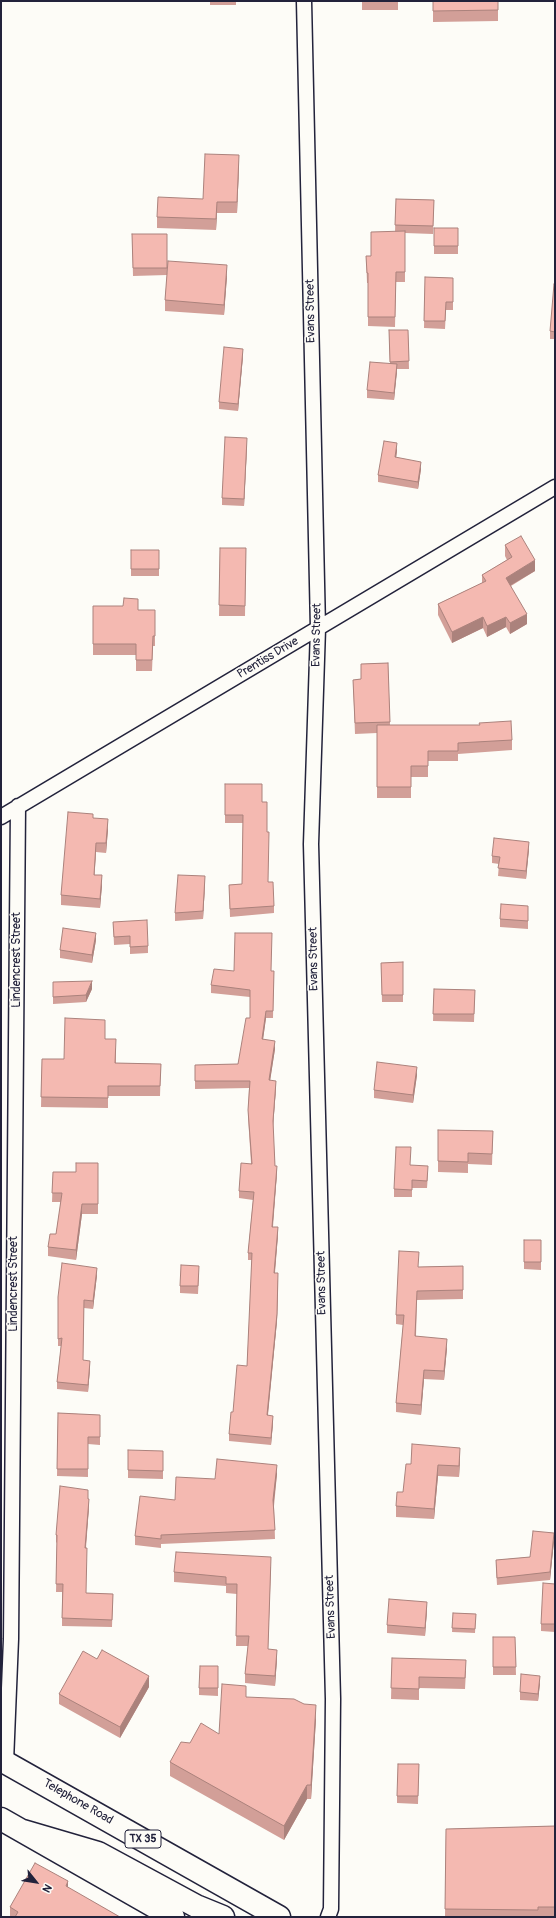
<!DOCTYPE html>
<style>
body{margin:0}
#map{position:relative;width:556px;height:1918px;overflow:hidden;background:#fdfcf7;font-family:Pangolin,sans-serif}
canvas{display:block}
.frame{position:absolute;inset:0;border:2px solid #22223b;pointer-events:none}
.north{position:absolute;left:16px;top:1862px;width:40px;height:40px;-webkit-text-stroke:3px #fdfcf7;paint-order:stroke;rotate:120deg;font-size:11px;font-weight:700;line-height:16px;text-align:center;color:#22223b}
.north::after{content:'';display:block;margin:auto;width:14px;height:18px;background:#22223b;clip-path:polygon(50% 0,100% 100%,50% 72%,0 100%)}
</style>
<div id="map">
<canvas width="556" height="1918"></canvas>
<div class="frame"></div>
<div class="north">N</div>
</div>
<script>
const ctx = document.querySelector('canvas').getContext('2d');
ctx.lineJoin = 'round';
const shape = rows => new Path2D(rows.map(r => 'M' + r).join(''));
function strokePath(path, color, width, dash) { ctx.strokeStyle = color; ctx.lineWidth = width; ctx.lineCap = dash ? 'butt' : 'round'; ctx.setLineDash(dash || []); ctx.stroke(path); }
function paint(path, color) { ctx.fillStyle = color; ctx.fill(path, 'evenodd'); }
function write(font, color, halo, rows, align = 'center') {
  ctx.font = font + ' Pangolin,sans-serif'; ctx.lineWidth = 3; ctx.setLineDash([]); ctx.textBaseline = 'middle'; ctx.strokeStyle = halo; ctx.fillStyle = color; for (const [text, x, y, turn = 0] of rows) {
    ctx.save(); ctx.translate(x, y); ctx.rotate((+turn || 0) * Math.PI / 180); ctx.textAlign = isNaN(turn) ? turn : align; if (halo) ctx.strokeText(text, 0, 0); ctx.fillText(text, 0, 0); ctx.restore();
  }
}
const minor = shape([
 [304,1,318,628,311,844,333,1699,331,1909,328,1917],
 [1,817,555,487],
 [6,1762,11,1639,18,806]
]);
const primary = shape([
 [1,1760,279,1917],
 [1,1819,173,1917],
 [23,1831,98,1853,196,1906,223,1917]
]);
strokePath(minor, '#22223b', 17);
strokePath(primary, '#22223b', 25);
strokePath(minor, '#fdfcf7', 14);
strokePath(primary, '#fdfcf7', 22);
paint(shape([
 [210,1,236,1,236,5,210,5],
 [362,1,398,1,398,10,362,10],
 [433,1,498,1,498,21,433,22],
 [239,166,237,213,217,213,216,230,157,228,157,217,203,199],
 [396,199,434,200,433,234,405,233,405,282,396,282,395,327,368,326,368,283,367,283,366,256,371,256,395,232],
 [434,228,458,228,458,254,434,254],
 [132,234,167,234,167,273,227,276,224,315,165,311,165,300,167,275,133,276],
 [425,277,453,278,453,310,446,310,445,329,424,328],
 [555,284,555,339,550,339,550,331],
 [389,330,408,330,409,369,397,369,394,400,367,398,367,390,390,364],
 [243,356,238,411,219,409,219,402],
 [247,446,244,506,222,505,222,498],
 [397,451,396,458,421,469,418,489,378,482,378,475],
 [505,545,535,571,511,586,527,624,510,634,506,627,487,637,483,628,452,643,438,615,438,604,482,583,482,575,507,560,505,556],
 [220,548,246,548,245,616,219,616],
 [131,550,159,550,159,576,131,576],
 [93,606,138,610,155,610,155,646,153,646,152,671,136,671,136,655,93,655],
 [388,663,390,725,512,740,512,750,458,754,458,761,428,761,428,777,411,777,411,798,377,798,377,733,355,734,353,680,361,679,361,664],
 [225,784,262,802,268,882,274,906,274,913,230,917,229,885,242,884,243,823,225,823],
 [93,818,108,829,106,853,96,852,94,875,102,885,100,908,61,905,61,895],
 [529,849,526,879,498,876,499,864,492,863,492,856],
 [205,884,203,919,175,921,175,913],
 [528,914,528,929,500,927,500,919],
 [113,922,148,946,148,953,130,954,130,944,114,945],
 [96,940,92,963,60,958,60,950],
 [403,962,403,1002,382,1002,381,963],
 [234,971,274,971,273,1018,266,1018,263,1039,275,1049,270,1080,276,1088,273,1125,275,1166,277,1173,273,1227,278,1235,275,1273,278,1281,277,1321,268,1415,273,1423,271,1445,229,1441,229,1434,233,1412,247,1366,252,1260,248,1260,248,1253,253,1200,239,1198,239,1191,251,1163,248,1117,249,1088,195,1089,195,1065,238,1064,250,1018,250,997,211,993,211,985],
 [53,982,92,989,86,1002,53,1004],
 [434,989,475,990,474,1022,433,1021],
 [105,1039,116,1049,116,1063,161,1064,160,1096,108,1096,108,1108,41,1107,42,1059,64,1059],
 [417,1075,413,1103,374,1098,374,1090],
 [438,1130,493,1131,492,1165,468,1164,468,1173,438,1172],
 [98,1163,98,1214,82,1214,76,1260,48,1256,48,1247,56,1234,61,1202,52,1202,53,1172,76,1172],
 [410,1165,428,1174,427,1188,412,1188,412,1197,394,1197,394,1189],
 [524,1240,541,1240,541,1270,524,1269],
 [463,1266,463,1299,417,1300,416,1336,447,1348,444,1380,424,1379,421,1415,396,1412,396,1403,403,1325,396,1324,396,1315,418,1267],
 [199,1273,198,1294,180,1293,180,1286],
 [97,1275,93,1309,84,1308,83,1360,90,1368,88,1392,57,1389,57,1382,61,1346,58,1346,58,1297],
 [58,1413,100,1415,100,1445,88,1444,88,1477,57,1476],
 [163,1451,163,1479,128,1478,128,1470],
 [460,1459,459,1477,438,1476,434,1519,396,1517,396,1506,403,1492,411,1464],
 [277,1474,274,1506,275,1539,161,1544,161,1548,135,1545,135,1536,175,1500,215,1479],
 [88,1499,89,1507,86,1548,86,1593,113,1594,112,1627,62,1626,62,1592,56,1592,57,1543,56,1542,56,1535],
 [554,1541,550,1580,497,1585,496,1568,496,1560,530,1557],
 [271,1567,268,1649,277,1659,275,1686,245,1683,245,1674,248,1646,236,1646,237,1594,226,1593,226,1586,174,1582,174,1572],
 [555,1584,555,1632,541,1631,541,1624],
 [427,1610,425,1636,387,1633,387,1625],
 [453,1613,476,1614,475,1633,452,1632],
 [493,1637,515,1637,516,1675,493,1675],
 [392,1658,466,1671,465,1689,419,1688,419,1700,391,1699],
 [97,1659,149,1687,120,1738,59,1704,59,1694],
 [218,1666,218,1696,199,1695,199,1688],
 [540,1683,538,1701,520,1700,520,1692],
 [246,1697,316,1719,311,1799,307,1799,284,1840,170,1776,170,1762,190,1743,219,1734],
 [419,1764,418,1804,397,1803,397,1796],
 [555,1826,555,1917,445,1917,446,1829],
 [68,1888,120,1917,10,1917,10,1907]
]), '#d29f98');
paint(shape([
 [239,155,239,166,237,213,237,202],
 [217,202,217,213,216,230,216,219],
 [227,265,227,276,224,315,224,305],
 [243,349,243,356,238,411,238,404],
 [397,364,397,372,394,400,394,393],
 [247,438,247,446,244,506,244,499],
 [397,443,397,451,395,465,395,457],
 [421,462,421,469,418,489,418,482],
 [535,560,535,571,506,588,506,578],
 [527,614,527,624,510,634,510,623],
 [483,617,483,628,452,643,452,632],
 [506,617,506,627,487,637,487,626],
 [108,819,108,829,106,853,106,843],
 [529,842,529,849,526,879,526,871],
 [96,843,96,852,94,884,94,875],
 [102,875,102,885,100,908,100,899],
 [205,876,205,884,203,919,203,911],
 [96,933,96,940,92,963,92,955],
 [92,981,92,989,86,1002,86,995],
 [266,1011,266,1018,262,1047,262,1039],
 [275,1041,275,1049,269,1088,269,1080],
 [417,1067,417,1075,413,1103,413,1095],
 [276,1081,276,1088,273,1128,273,1121],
 [277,1166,277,1173,272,1234,272,1227],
 [82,1204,82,1214,76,1260,76,1250],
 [278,1227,278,1235,274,1281,274,1273],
 [97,1268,97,1275,93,1309,93,1301],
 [278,1281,277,1321,267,1423,267,1415],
 [447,1339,447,1348,444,1380,444,1371],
 [90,1361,90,1368,88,1392,88,1385],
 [424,1370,424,1379,421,1415,421,1405],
 [273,1416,273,1423,271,1445,271,1438],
 [460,1448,460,1459,459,1477,459,1466],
 [277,1465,277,1474,273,1509,273,1500],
 [438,1465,438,1476,434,1519,434,1509],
 [89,1499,89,1507,85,1556,85,1548],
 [554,1533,554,1541,550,1580,550,1572],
 [427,1602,427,1610,425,1636,425,1628],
 [277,1650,277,1659,275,1686,275,1676],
 [149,1676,149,1687,120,1738,120,1727],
 [540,1676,540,1683,538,1701,538,1694],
 [316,1705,316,1719,311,1799,311,1785],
 [307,1785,307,1799,284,1840,284,1826],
 [68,1881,68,1894,66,1886]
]), '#ab827c');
const building = shape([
 [433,1,498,1,498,10,433,11,433,1],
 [205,154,239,155,237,202,217,202,216,219,157,217,158,197,203,199,205,154],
 [396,199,434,200,433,226,395,225,396,199],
 [434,228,458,228,458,246,434,246,434,228],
 [405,231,405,272,396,272,395,317,368,317,368,273,367,273,366,256,371,256,371,232,405,231],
 [132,234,167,234,167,268,133,268,132,234],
 [168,261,227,265,224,305,165,300,168,261],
 [425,277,453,278,453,302,446,302,445,321,424,321,425,277],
 [554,284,555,284,555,332,550,331,554,284],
 [389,330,408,330,409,361,390,362,389,330],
 [224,347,243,349,238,404,219,402,224,347],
 [370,362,397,364,394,393,367,390,370,362],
 [225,437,247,438,244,499,222,498,225,437],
 [384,441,397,443,395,457,421,462,418,482,378,475,384,441],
 [521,536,535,560,506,578,527,614,510,623,506,617,487,626,483,617,452,632,438,604,486,581,482,575,512,557,505,545,521,536],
 [220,548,246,548,245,606,219,605,220,548],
 [131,550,159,550,159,569,131,569,131,550],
 [124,598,138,599,138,610,155,610,155,636,153,636,152,660,136,660,136,644,93,644,93,606,123,606,124,598],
 [388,663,390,722,355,723,353,680,361,679,361,664,388,663],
 [511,721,512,740,458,743,458,751,428,751,428,766,411,766,411,787,377,787,377,725,480,725,479,723,511,721],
 [225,784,262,784,262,802,267,802,267,832,269,832,268,882,273,882,274,906,230,909,229,885,242,884,243,815,225,815,225,784],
 [68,812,93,814,93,818,108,819,106,843,96,843,94,875,102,875,100,899,61,895,68,812],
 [494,838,529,842,526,871,498,868,500,857,492,856,494,838],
 [178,875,205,876,203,911,175,913,178,875],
 [501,904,528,906,528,921,500,919,501,904],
 [147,920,148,946,130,947,130,936,114,937,113,922,147,920],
 [63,928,96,933,92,955,60,950,63,928],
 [235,933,272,933,271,971,274,971,273,1011,266,1011,262,1039,275,1041,269,1080,276,1081,273,1121,275,1166,277,1166,272,1227,278,1227,274,1273,278,1273,277,1314,267,1415,273,1416,271,1438,229,1434,231,1412,233,1412,237,1365,247,1366,252,1253,248,1253,254,1192,239,1191,241,1163,252,1164,248,1110,250,1081,195,1081,195,1065,238,1064,246,1018,250,1018,250,990,211,985,214,969,234,971,235,933],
 [403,962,403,995,382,995,381,963,403,962],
 [92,981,86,995,53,997,53,982,92,981],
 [434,989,475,990,474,1014,433,1014,434,989],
 [65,1018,105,1020,105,1039,116,1039,115,1063,161,1064,160,1086,108,1086,108,1098,41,1097,42,1059,64,1059,65,1018],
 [377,1062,417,1067,413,1095,374,1090,377,1062],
 [438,1130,493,1131,492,1154,468,1153,468,1162,438,1161,438,1130],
 [396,1147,411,1147,410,1165,428,1166,427,1181,412,1180,412,1190,394,1189,396,1147],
 [76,1163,98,1163,98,1204,82,1204,76,1250,48,1247,50,1234,56,1234,62,1193,52,1193,53,1172,76,1172,76,1163],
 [524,1240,541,1240,541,1262,524,1262,524,1240],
 [399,1251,419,1252,418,1267,463,1266,463,1290,417,1291,415,1336,447,1339,444,1371,424,1370,421,1405,396,1403,404,1315,396,1315,399,1251],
 [62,1263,97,1268,93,1301,84,1300,83,1360,90,1361,88,1385,57,1382,62,1338,58,1339,58,1297,62,1263],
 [181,1265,199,1266,198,1286,180,1286,181,1265],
 [58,1413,100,1415,100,1437,88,1437,88,1469,57,1469,58,1413],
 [412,1444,460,1448,459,1466,438,1465,434,1509,396,1506,397,1492,403,1492,406,1464,411,1464,412,1444],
 [128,1450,163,1451,163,1471,128,1470,128,1450],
 [217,1459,277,1465,273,1500,275,1530,161,1535,161,1539,135,1536,140,1496,175,1500,176,1477,215,1479,217,1459],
 [60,1486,88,1490,88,1499,89,1499,85,1548,87,1548,86,1593,113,1594,112,1620,62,1618,63,1584,56,1584,57,1535,56,1535,60,1486],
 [533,1531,554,1533,550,1572,497,1578,496,1560,530,1557,533,1531],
 [176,1552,271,1557,268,1649,277,1650,275,1676,245,1674,249,1636,236,1636,237,1584,226,1584,226,1577,174,1572,176,1552],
 [543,1583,555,1584,555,1624,541,1624,543,1583],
 [389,1599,427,1602,425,1628,387,1625,389,1599],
 [453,1613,476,1614,475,1629,452,1628,453,1613],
 [493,1637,515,1637,516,1667,493,1667,493,1637],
 [102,1650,149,1676,120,1727,59,1694,83,1651,97,1659,102,1650],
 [392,1658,466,1660,465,1678,419,1677,419,1689,391,1688,392,1658],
 [200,1666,218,1666,218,1688,199,1688,200,1666],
 [521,1674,540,1676,538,1694,520,1692,521,1674],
 [222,1684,246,1686,246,1697,294,1699,304,1704,316,1705,311,1785,307,1785,284,1826,170,1762,181,1742,190,1743,201,1723,219,1734,222,1684],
 [398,1764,419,1764,418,1796,397,1796,398,1764],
 [555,1826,555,1907,538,1907,538,1910,445,1909,446,1829,555,1826],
 [35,1863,68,1881,66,1886,120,1917,15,1917,18,1912,10,1907,35,1863]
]);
paint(building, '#f4b9b1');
strokePath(building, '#ab827c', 1);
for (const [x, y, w] of [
 [143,1839,36]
]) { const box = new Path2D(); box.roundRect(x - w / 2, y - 9, w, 18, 3); ctx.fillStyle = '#fdfcf7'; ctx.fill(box); strokePath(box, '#22223b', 1); }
write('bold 11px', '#22223b', null, [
 ["TX 35",143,1839]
]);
write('12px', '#22223b', '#fdfcf7', [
 ["Evans Street",311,311,-91],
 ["Evans Street",317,635,-89],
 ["Prentiss Drive",268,658,-31],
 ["Evans Street",314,959,-91],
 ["Lindencrest Street",17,960,-90],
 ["Evans Street",322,1283,-91],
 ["Lindencrest Street",14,1284,-90],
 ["Evans Street",331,1607,-92],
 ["Telephone Road",78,1802,30]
]);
</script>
